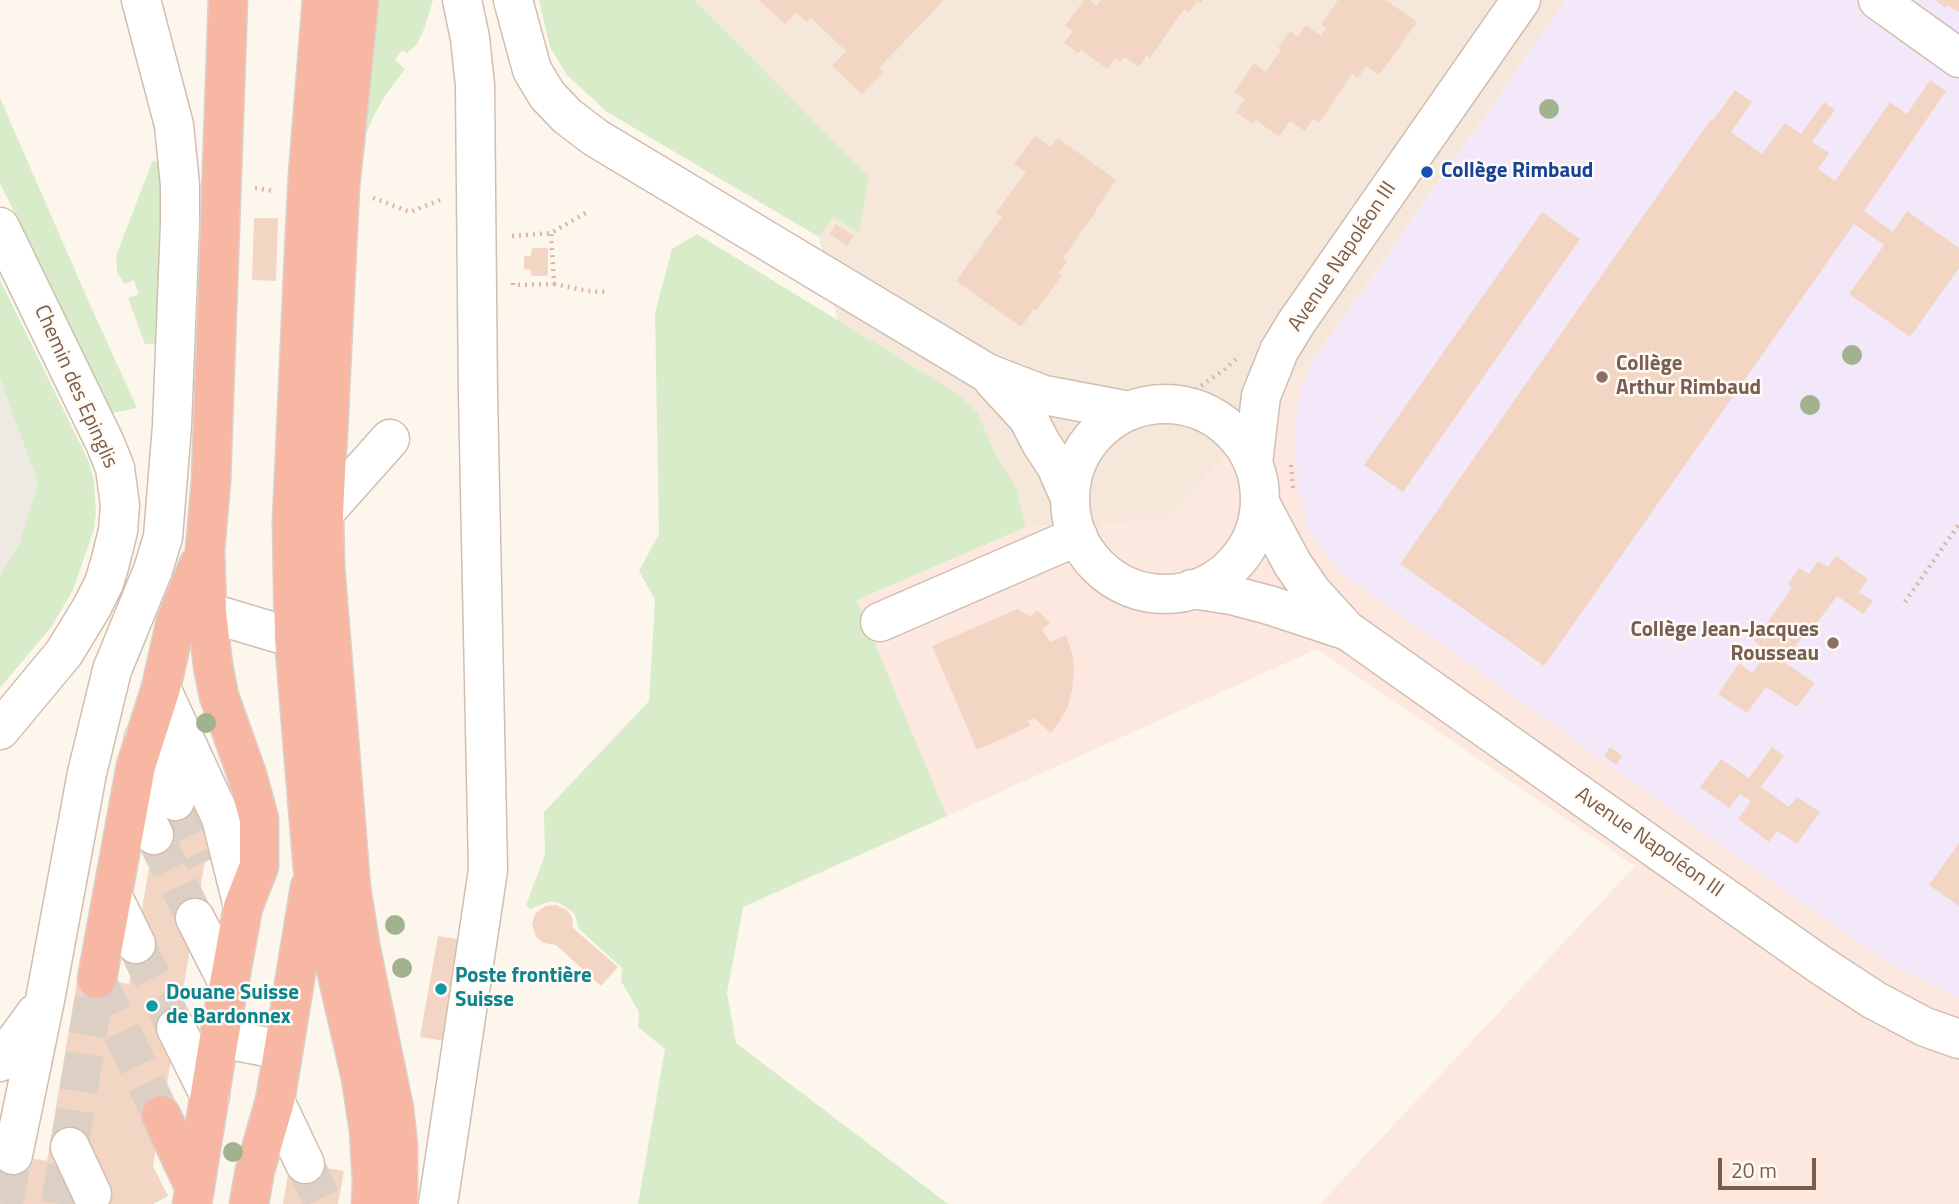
<!DOCTYPE html>
<meta charset="utf-8">
<style>
body{margin:0}
#map{position:relative;width:1959px;height:1204px;overflow:hidden;background:#fdf6ec;font-family:"Titillium Web",sans-serif}
canvas{display:block}
.scale{position:absolute;left:1718px;top:1158px;width:98px;height:32px;box-sizing:border-box;border:4px solid #7a5c4d;border-top:0;padding-left:9px;font-size:21px;line-height:24px;white-space:nowrap;color:#7a5c4d;-webkit-text-stroke:5px #fffaf3;paint-order:stroke}
</style>
<div id="map">
<canvas width="1959" height="1204"></canvas>
<div class="scale">20 m</div>
</div>
<script>
const ctx = document.querySelector('canvas').getContext('2d');
ctx.lineJoin = 'round';
function paint(path, color) { ctx.fillStyle = color; ctx.fill(path, 'evenodd'); }
const shape = rows => new Path2D(rows.map(r => 'M' + r).join(''));
function strokePath(path, color, width, dash) { ctx.strokeStyle = color; ctx.lineWidth = width; ctx.lineCap = dash ? 'butt' : 'round'; ctx.setLineDash(dash || []); ctx.stroke(path); }
function write(font, color, halo, rows, align = 'center') {
  ctx.font = font + ' "Titillium Web",sans-serif'; ctx.lineWidth = 5; ctx.setLineDash([]); ctx.textBaseline = 'middle'; ctx.strokeStyle = halo; ctx.fillStyle = color; for (const [text, x, y, turn = 0] of rows) {
    ctx.save(); ctx.translate(x, y); ctx.rotate((+turn || 0) * Math.PI / 180); ctx.textAlign = isNaN(turn) ? turn : align; if (halo) ctx.strokeText(text, 0, 0); ctx.fillText(text, 0, 0); ctx.restore();
  }
}
paint(shape([
 [695,0,1566,0,1323,345,1166,521,1026,527,1016,488,993,449,978,413,958,394,838,322,819,237,833,217,859,234,869,177]
]), '#f5e8da');
paint(shape([
 [1566,0,1959,0,1959,1204,1320,1204,1635,866,1317,649,947,816,857,600,1026,527,1166,521,1323,345]
]), '#fde8e0');
paint(shape([
 [0,379,38,483,20,542,0,576]
]), '#efe9e4');
paint(shape([
 [1566,0,1859,0,1876,12,1879,24,1896,37,1905,36,1959,75,1959,997,1909,974,1885,960,1775,884,1343,574,1317,544,1307,525,1297,480,1295,420,1301,391,1312,363],
 [1894,0,1959,0,1959,34,1952,43]
]), '#f3e8fa');
paint(shape([
 [371,0,433,0,425,27,417,44,407,53,402,50,395,60,405,69,385,96,373,117,366,133,365,153,354,147],
 [539,0,695,0,869,177,859,234,833,217,819,237,607,112,567,75,550,47],
 [0,98,87,298,137,408,112,413,0,183],
 [153,160,162,165,160,257,155,344,145,344,128,298,139,294,134,280,124,284,117,272,116,256],
 [697,234,958,394,978,413,993,449,1016,488,1026,527,857,600,947,816,743,907,727,993,736,1043,948,1204,638,1204,665,1049,638,1027,639,1012,621,981,622,968,579,929,574,913,559,903,551,901,530,909,526,905,545,855,544,812,649,701,655,600,639,571,659,534,655,313,672,249],
 [0,280,88,460,94,481,96,512,94,529,73,590,52,626,0,688,0,576,20,542,38,483,0,379]
]), '#d8ecc9');
paint(shape([
 [759,0,944,0,879,68,884,72,862,94,832,66,846,51,811,18,807,22,796,12,785,24],
 [1084,0,1089,0,1097,6,1101,0,1203,0,1201,3,1197,1,1189,13,1184,9,1150,58,1147,55,1139,67,1124,57,1120,62,1115,58,1108,69,1081,50,1078,53,1064,43,1073,31,1065,26],
 [1338,0,1386,0,1417,22,1379,75,1366,66,1358,78,1352,74,1319,123,1313,119,1305,131,1290,121,1279,137,1256,120,1253,124,1236,112,1245,99,1234,92,1254,63,1266,72,1281,50,1278,48,1290,31,1298,37,1306,25,1321,36,1326,28,1321,25],
 [1935,0,1959,0,1959,11,1958,12,1947,5,1946,8],
 [1930,80,1946,91,1864,211,1893,232,1907,211,1959,248,1959,268,1910,337,1849,294,1884,245,1854,224,1544,666,1400,564,1711,119,1713,120,1735,90,1752,102,1731,132,1762,154,1785,123,1801,134,1824,102,1835,110,1812,142,1829,153,1818,169,1835,181,1890,102,1907,114],
 [1035,136,1051,147,1058,138,1116,180,1096,209,1097,210,1063,258,1067,261,1058,273,1062,275,1036,311,1034,309,1021,327,956,281,1002,217,996,213,1026,172,1014,164],
 [1542,212,1580,239,1403,492,1364,465],
 [254,218,278,218,276,281,252,280],
 [836,224,854,236,847,246,830,234],
 [532,248,548,248,548,276,531,276,531,270,524,269,524,256,531,256],
 [1836,556,1868,579,1859,592,1873,601,1863,614,1837,596,1808,635,1805,633,1784,662,1815,683,1797,707,1766,687,1747,713,1718,694,1739,663,1752,673,1767,652,1754,641,1792,588,1788,584,1799,568,1809,574,1818,561,1828,567],
 [1017,609,1031,617,1037,610,1050,623,1042,629,1050,642,1066,635,1073,656,1074,673,1072,691,1068,706,1059,722,1051,733,1034,718,1028,721,1030,726,977,750,932,646],
 [1610,747,1622,756,1616,765,1604,756],
 [1772,747,1784,756,1761,787,1789,807,1797,797,1820,812,1797,844,1777,831,1769,842,1738,819,1751,801,1740,794,1729,808,1700,787,1721,759,1749,778],
 [161,799,214,808,153,1166,168,1196,153,1204,0,1204,0,1153,47,1161,78,975,129,984],
 [1959,843,1959,906,1929,885],
 [556,905,567,910,572,917,573,928,618,967,601,986,556,945,544,943,536,937,532,925,535,914,545,906],
 [438,936,462,940,445,1041,420,1037],
 [290,1162,344,1171,338,1204,283,1204]
]), '#f3d5c3');
strokePath(shape([
 [175,801,205,862],
 [154,835,195,918],
 [136,944,176,1028],
 [305,1164,324,1204],
 [4,1204,13,1155]
]), '#dcd0c4', 38, [38, 19]);
strokePath(shape([
 [97,980,161,1115],
 [60,1204,97,979]
]), '#dcd0c4', 38, [38, 19]);
const minor = shape([
 [513,0,532,70,547,95,567,116,596,138,987,373,1044,395,1129,411],
 [1878,0,1959,58],
 [0,227,105,443,115,468,120,505,118,531,110,563,104,583,92,607,64,653,0,730],
 [993,380,1028,418,1041,443,1056,466,1070,498],
 '1070 499a95 95 0 1 1 190 0a95 95 0 1 1-190 0Z',
 [1253,463,1261,396,1279,351,1296,323,1521,0],
 [1260,503,1292,563,1312,592,1344,627],
 [324,513,390,439],
 [1192,589,1231,595,1269,605,1348,631,1819,964,1874,1000,1925,1027,1959,1039],
 [207,612,294,638],
 [880,622,1078,536],
 [161,688,221,818,243,907],
 [144,739,175,801],
 [132,790,154,835],
 [113,897,136,944],
 [195,918,229,985],
 [176,1028,210,1096],
 [219,1038,283,1050],
 [0,1062,36,1013],
 [275,1101,305,1164],
 [70,1147,92,1194],
 [13,1155,45,1000,87,773,112,670,153,570,163,537,172,426,180,224,180,185,174,125,141,0],
 [438,1204,488,870,478,395,475,85,470,38,462,0]
]);
const highway = shape([
 [322,0,308,175,305,233,292,522,294,638,313,869,361,1078,369,1130,372,1181,371,1204],
 [359,0,340,187,324,513,325,566,351,888,361,950,394,1109,398,1146,398,1204],
 [97,979,136,766,161,688,176,621,199,564],
 [161,1115,195,1188],
 [192,1204,219,1038,243,907,259,866,259,819,247,775,219,696,213,666,207,612,205,550,211,481,228,0],
 [249,1204,255,1170,275,1101,310,887]
]);
strokePath(minor, '#d1beb0', 41);
strokePath(highway, '#dad1cd', 41);
strokePath(shape([
 [255,188,274,191],
 [373,198,410,212,440,200],
 [512,236,551,233,589,211],
 [513,283,513,285,554,284,551,233],
 [554,284,588,291,607,292],
 [1163,403,1192,392,1224,370,1236,359],
 [1291,465,1293,488],
 [1905,602,1959,524]
]), '#d9b8a5', 4.5, [2, 5]);
strokePath(minor, '#fff', 38);
strokePath(highway, '#f7b7a3', 38);
ctx.fillStyle = '#a0b28e';
for (const [x, y] of [
 [1549,109],
 [1852,355],
 [1810,405],
 [206,723],
 [395,925],
 [402,968],
 [233,1152]
]) { ctx.beginPath(); ctx.arc(x, y, 10, 0, 2 * Math.PI); ctx.fill(); }
for (const [x, y, r, color] of [
 [1427,172,7,"#1a4fb4"],
 [1602,377,7,"#8d6e63"],
 [1833,643,7,"#8d6e63"],
 [441,989,7,"#0f9aa8"],
 [152,1006,7,"#0f9aa8"]
]) { const dot = new Path2D(); dot.arc(x, y, r, 0, 2 * Math.PI); ctx.fillStyle = color; ctx.fill(dot); strokePath(dot, '#fffaf3', 2.5); }
write('bold 21px', '#164399', '#fffaf3', [
 ["Collège Rimbaud",1441,172]
], 'left');
write('21px', '#7a5c4d', '#fffaf3', [
 ["Avenue Napoléon III",1343,257,-56],
 ["Chemin des Epinglis",75,387,66],
 ["Avenue Napoléon III",1649,843,35]
]);
write('bold 21px', '#785e54', '#fffaf3', [
 ["Collège",1616,365],
 ["Arthur Rimbaud",1616,389],
 ["Collège Jean-Jacques",1819,631,"right"],
 ["Rousseau",1819,655,"right"]
], 'left');
write('bold 21px', '#0d838f', '#fffaf3', [
 ["Poste frontière",455,977],
 ["Suisse",455,1001],
 ["Douane Suisse",166,994],
 ["de Bardonnex",166,1018]
], 'left');
</script>
